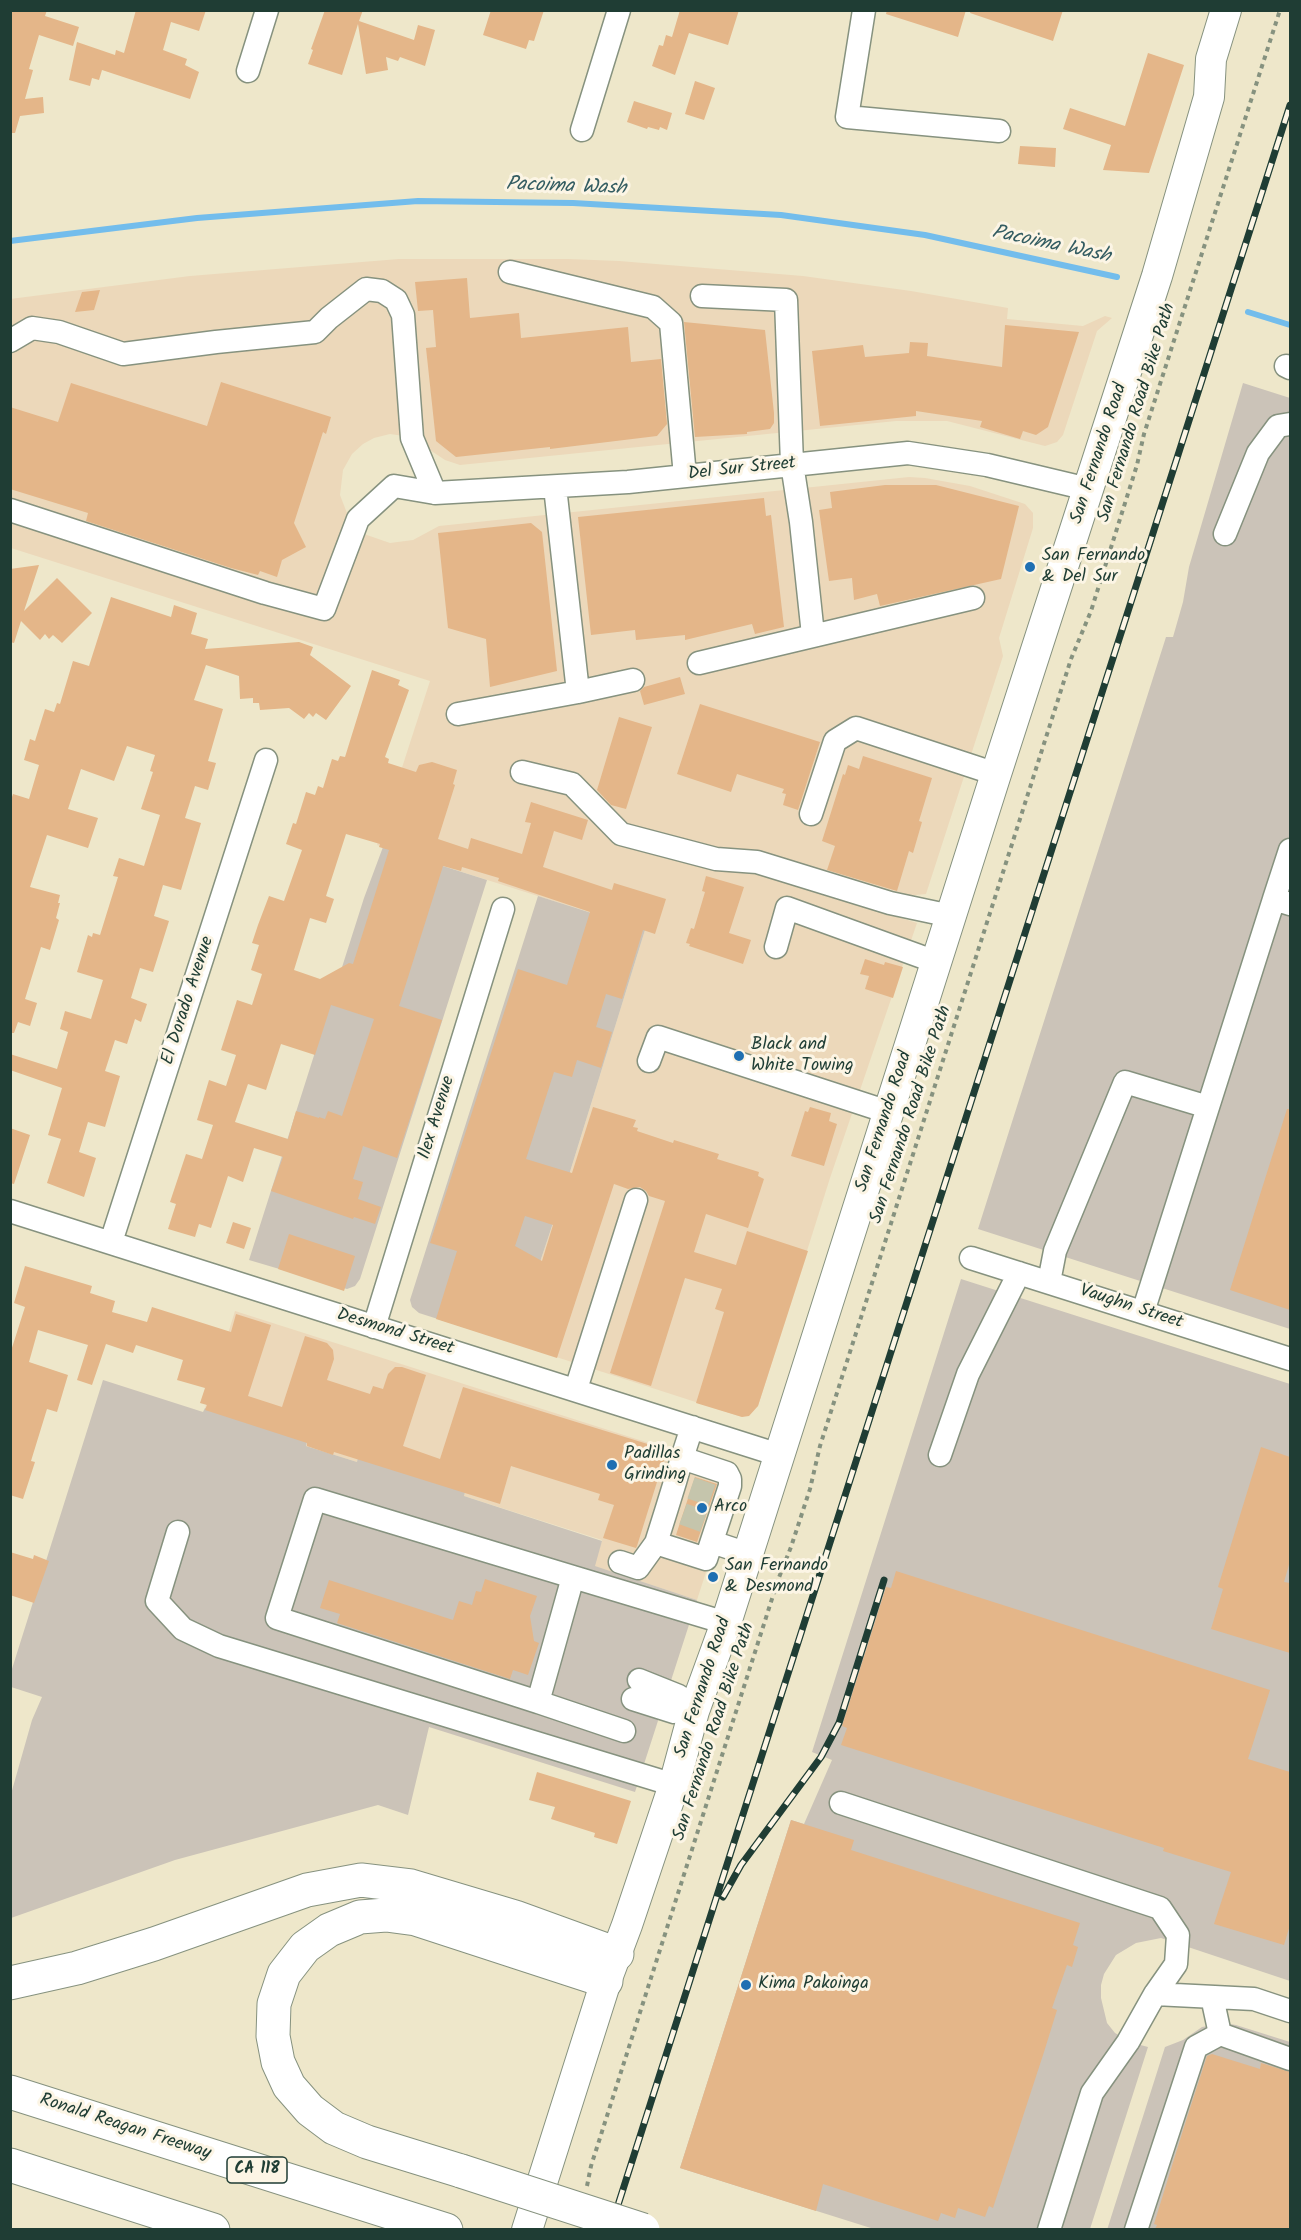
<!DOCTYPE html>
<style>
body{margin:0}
#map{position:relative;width:1301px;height:2240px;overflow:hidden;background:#eee7ca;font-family:Kalam,sans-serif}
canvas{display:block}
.frame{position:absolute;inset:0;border:12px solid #1f3d34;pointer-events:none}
</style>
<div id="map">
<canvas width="1301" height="2240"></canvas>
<div class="frame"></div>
</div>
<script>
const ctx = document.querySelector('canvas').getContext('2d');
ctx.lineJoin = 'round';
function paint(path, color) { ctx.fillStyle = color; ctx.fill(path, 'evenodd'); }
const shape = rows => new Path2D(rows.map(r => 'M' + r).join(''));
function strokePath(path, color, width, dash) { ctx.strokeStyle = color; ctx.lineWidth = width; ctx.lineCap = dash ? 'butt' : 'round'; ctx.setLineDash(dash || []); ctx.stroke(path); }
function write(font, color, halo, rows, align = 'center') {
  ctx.font = font + ' Kalam,sans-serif'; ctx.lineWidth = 6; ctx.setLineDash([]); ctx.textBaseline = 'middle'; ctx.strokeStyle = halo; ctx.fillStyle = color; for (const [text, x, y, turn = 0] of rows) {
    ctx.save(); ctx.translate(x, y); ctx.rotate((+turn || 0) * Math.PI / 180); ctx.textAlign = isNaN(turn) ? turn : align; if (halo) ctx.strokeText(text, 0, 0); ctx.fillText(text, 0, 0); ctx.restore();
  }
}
paint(shape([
 [399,259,568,259,619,261,803,276,911,291,1008,308,1007,319,1083,326,1105,316,1112,318,1097,331,1063,435,1057,442,1045,446,947,421,896,421,460,465,445,460,424,446,404,436,390,434,374,438,363,444,352,454,343,470,340,495,350,521,364,534,390,543,413,540,439,526,909,477,925,478,970,486,1025,504,1033,513,1033,528,999,638,1003,656,926,894,895,897,752,870,917,923,830,1178,758,1406,742,1417,513,1343,570,1172,645,930,377,845,430,681,11,548,10,299,190,276],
 [235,1311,721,1466,734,1485,697,1600,594,1566,602,1540,464,1496,465,1492,358,1458,357,1462,305,1446,306,1441,205,1408]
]), '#ecd8ba');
paint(shape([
 [1243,383,1290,398,1290,1329,978,1229,1166,637,1173,637,1183,602,1189,567],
 [383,847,487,880,360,1279,355,1286,347,1289,249,1260,364,898],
 [538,896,645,930,569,1175,513,1343,419,1313,412,1307,410,1300],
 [961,1279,1290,1384,1290,1981,1161,1938,1136,1943,1116,1955,1104,1974,1101,1985,1101,1998,1107,2023,1115,2033,1133,2043,1148,2047,1090,2229,874,2229,680,2168,791,1820,804,1824,832,1760,812,1752],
 [103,1380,203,1412,205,1408,307,1441,306,1446,357,1462,358,1457,465,1492,464,1496,602,1541,595,1566,697,1600,635,1792,429,1727,408,1815,378,1805,175,1860,11,1918,11,1794,32,1720,42,1697,11,1687,11,1672],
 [1224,2023,1236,2025,1290,2042,1290,2229,1107,2230,1165,2047,1183,2040,1202,2027]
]), '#cbc3b8');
strokePath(shape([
 [10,241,197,218,418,201,573,203,781,215,925,235,1117,277],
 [1248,312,1290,325]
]), '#73bdec', 6);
paint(shape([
 [10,10,47,10,45,16,79,27,73,46,39,35,29,69,33,70,25,99,43,97,44,113,20,116,15,133,10,133],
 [136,10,206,10,199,31,171,22,163,50,187,59,185,65,199,72,190,99,102,70,99,80,92,78,90,86,69,80,77,42,115,55,116,50,124,53],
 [325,10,363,10,359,21,414,40,418,25,435,30,425,66,400,57,398,61,386,57,388,70,366,74,358,24,342,75,308,64,313,50,311,49],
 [491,10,544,10,534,41,529,40,526,49,483,35],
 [680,10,739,10,728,45,689,33,675,75,652,66,659,45,663,46,666,35,672,37],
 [887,10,966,10,958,37,886,14],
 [971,10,1063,10,1053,41,970,13],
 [1148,53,1184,65,1149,173,1103,170,1111,145,1063,129,1070,108,1125,126],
 [695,81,715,88,704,120,685,114],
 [634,101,672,113,667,130,660,127,659,130,648,127,647,129,627,122],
 [1020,146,1056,148,1055,167,1018,164],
 [467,278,470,318,519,313,521,338,628,327,631,362,661,359,667,424,657,436,550,449,550,447,456,457,436,441,426,348,436,347,433,310,418,311,415,282],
 [100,290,94,310,75,312,82,292],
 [684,322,765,330,774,413,774,423,770,429,747,432,747,434,695,437],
 [1005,325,1079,332,1048,427,1036,435,1023,431,1020,439,980,427,982,421,916,411,916,416,820,426,812,351,863,345,865,357,909,353,910,342,928,343,927,356,1002,367],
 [221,382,331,417,326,434,323,432,294,523,306,547,282,560,277,577,260,571,258,575,231,568,86,521,88,513,10,489,10,407,58,422,71,383,207,426],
 [885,485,936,485,1019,506,1001,579,880,606,877,594,854,600,852,578,829,581,819,510,832,508,830,492],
 [764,498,766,516,771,515,784,627,755,634,752,624,685,640,685,635,636,640,635,630,591,635,578,517],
 [531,523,542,532,557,671,490,687,486,639,448,628,438,533],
 [39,565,24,611,57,578,92,613,62,643,53,635,49,639,45,634,40,640,21,621,14,643,10,642,10,569],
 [111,597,171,617,174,605,197,613,191,634,208,639,205,649,299,642,313,647,310,655,351,686,326,720,316,713,313,717,309,713,304,719,289,708,260,710,259,703,253,703,253,698,240,699,239,676,206,665,194,700,223,709,208,761,216,763,208,790,195,786,185,818,201,823,181,890,163,885,154,916,169,921,153,972,140,968,131,998,147,1004,141,1022,135,1019,127,1044,115,1040,105,1071,120,1076,105,1127,88,1122,79,1152,96,1158,84,1197,47,1183,61,1139,48,1135,62,1088,10,1070,10,1054,57,1069,68,1032,60,1029,65,1011,91,1019,103,980,77,972,88,935,92,937,93,933,100,935,118,877,113,876,119,858,144,866,160,815,141,809,153,772,150,771,155,755,127,746,114,781,81,769,68,809,98,818,88,848,47,835,30,887,60,895,58,903,60,903,56,918,59,920,50,950,41,947,25,999,37,1003,30,1026,18,1022,14,1033,10,1033,10,803,13,794,29,799,39,765,24,760,30,739,35,741,45,709,54,712,57,703,60,704,73,661,89,666],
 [372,670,400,680,398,685,409,690,385,757,389,759,388,763,416,772,419,765,432,762,457,770,453,784,455,785,438,839,468,849,471,838,522,854,531,823,525,822,531,802,588,820,582,840,554,831,543,867,612,890,614,883,666,899,655,934,643,930,622,999,606,994,596,1027,612,1032,601,1068,577,1060,572,1077,554,1072,526,1159,572,1173,593,1107,636,1120,633,1127,638,1128,637,1131,673,1143,674,1140,719,1154,717,1159,759,1172,758,1176,764,1179,748,1228,706,1214,694,1252,736,1265,747,1231,808,1251,758,1406,749,1416,742,1417,696,1403,724,1312,715,1309,722,1289,685,1278,651,1386,610,1373,665,1201,649,1196,646,1191,640,1187,628,1189,614,1184,557,1358,436,1319,457,1251,430,1243,518,969,567,985,590,912,498,881,499,878,462,867,461,871,443,866,399,1006,442,1020,397,1158,363,1146,353,1179,363,1182,358,1199,381,1207,375,1224,354,1217,353,1219,271,1191,283,1157,254,1148,243,1182,228,1176,211,1228,199,1224,195,1237,168,1229,176,1204,170,1202,186,1154,202,1159,213,1125,197,1120,209,1080,226,1086,236,1055,221,1050,237,1000,252,1005,262,974,251,970,259,945,252,943,258,925,269,896,284,901,302,850,286,844,293,823,296,824,306,792,315,795,318,786,323,788,332,759,338,761,340,756,345,757],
 [346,834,380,844,379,847,389,850,353,964,349,963,320,979,294,970,310,918,326,923,334,899,326,896],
 [331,1005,374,1019,342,1116,328,1111,325,1119,319,1117,319,1118,296,1111,288,1139,235,1122,248,1084,266,1090,281,1044,315,1055],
 [525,1216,553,1225,542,1261,515,1246],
 [680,677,685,694,644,705,640,691,644,687],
 [700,704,820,742,798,810,783,805,786,794,782,793,784,789,737,774,731,792,677,774],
 [619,717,652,727,626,809,611,805,597,790],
 [863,756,932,778,919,821,922,822,913,853,909,851,897,891,827,870,835,846,822,841,843,774,845,775,848,765,859,769],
 [706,876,744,887,729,933,751,940,743,964,689,946,690,944,686,943,691,928,694,929,705,892,702,891],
 [865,959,884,965,885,962,903,967,893,998,865,989,869,976,860,974],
 [810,1107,831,1113,829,1121,837,1124,824,1166,791,1156,805,1111,808,1112],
 [1287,1109,1290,1109,1290,1310,1230,1290],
 [10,1128,30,1135,14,1184,10,1183],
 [233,1222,251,1228,244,1249,226,1243],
 [289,1234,355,1256,344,1291,278,1269],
 [25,1266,92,1286,90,1293,115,1301,112,1312,147,1322,152,1307,231,1332,236,1314,271,1325,248,1396,282,1407,305,1336,327,1343,333,1350,334,1359,327,1380,370,1394,373,1386,383,1389,388,1374,395,1367,402,1367,426,1375,403,1446,440,1459,463,1387,667,1450,637,1546,636,1548,603,1538,614,1505,598,1500,600,1494,511,1466,500,1504,334,1452,333,1455,307,1446,307,1443,205,1410,207,1405,200,1403,205,1388,177,1380,183,1360,136,1345,133,1353,106,1344,92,1385,77,1380,88,1345,38,1330,29,1362,68,1375,57,1412,47,1409,31,1461,35,1462,23,1499,10,1495,10,1354,25,1307,14,1303],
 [1261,1447,1290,1457,1290,1561,1284,1582,1290,1583,1290,1653,1211,1629,1223,1589,1218,1587],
 [695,1477,717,1484,697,1542,676,1535],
 [10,1552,33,1559,34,1555,49,1561,34,1603,10,1595],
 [896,1571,1270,1690,1248,1759,1290,1772,1290,1925,1284,1945,1214,1924,1231,1872,1163,1851,1164,1848,841,1745,847,1728,842,1726,886,1587,891,1588],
 [485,1579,537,1596,530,1616,534,1641,539,1643,528,1675,513,1670,510,1679,337,1623,340,1614,320,1608,329,1580,453,1620,459,1601,472,1605,476,1591,481,1592],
 [537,1772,631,1801,617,1844,594,1837,595,1833,551,1819,555,1807,529,1800],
 [791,1820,854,1840,851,1850,1080,1923,1073,1945,1078,1947,1072,1967,1067,1965,1052,2008,1057,2010,1044,2052,993,2208,989,2206,985,2217,958,2208,955,2218,941,2213,938,2221,823,2184,816,2211,680,2168],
 [1212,2054,1260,2069,1261,2063,1290,2072,1290,2229,1155,2229,1157,2225,1154,2224,1185,2124,1207,2056]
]), '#e4b689');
strokePath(shape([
 [691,1488,720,1498],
 [683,1514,711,1524]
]), '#c5c5ac', 22, [22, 11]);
const minor = shape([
 [864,10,847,117,999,131],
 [248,71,267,10],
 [582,130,619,10],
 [510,272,653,307,671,323,685,476],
 [702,296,786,300,792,464,801,522,813,635],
 [10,341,32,328,59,332,123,354,216,342,315,332,329,318,366,289,382,291,396,300,403,315,412,438,435,493],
 [1286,366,1290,368],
 [10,510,265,593,324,609,358,519,394,486,435,493,628,482,908,453,987,465,1088,489],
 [1225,534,1258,453,1278,426,1290,424],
 [699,663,973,598],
 [578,692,633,680],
 [458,714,578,692,555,487],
 [522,772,572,784,621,834,716,859,757,862,890,903,951,916],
 [811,814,835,741,856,728,996,774],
 [1274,899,1290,850],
 [776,947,787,908,936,962],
 [649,1061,658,1037,888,1112],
 [10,1211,779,1455],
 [111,1242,266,760],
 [971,1258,1290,1359],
 [1049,1282,1055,1251,1125,1082,1208,1107],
 [1143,1312,1274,899,1290,904],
 [374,1327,503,909],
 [576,1389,636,1200],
 [940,1455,968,1374,1019,1273],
 [682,1458,727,1473,730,1479,730,1486,706,1559,656,1543,667,1508,675,1482,682,1458,692,1427],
 [178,1532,157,1601,183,1629,219,1646,674,1785],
 [712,1542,748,1554],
 [620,1562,638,1568,656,1543],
 [639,1680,679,1696,685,1708],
 [633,1699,674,1712,685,1708,694,1711],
 [538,1702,277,1618,315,1499,573,1577],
 [624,1731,538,1702,573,1577,726,1623],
 [841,1803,1160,1908,1178,1935,1176,1964,1155,1994,1128,2042,1092,2093,1049,2230],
 [1155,1994,1254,1999,1290,2011],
 [1220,2034,1290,2059],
 [1136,2230,1196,2047,1220,2034,1212,1997]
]);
const major = shape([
 [527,2230,606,1981,627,1925,674,1785,694,1711,726,1623,996,774,1157,276,1209,97,1211,59,1226,10]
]);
const highway = shape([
 [10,1983,77,1968,154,1944,307,1890,361,1880,411,1886,515,1917,617,1954],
 [10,2092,446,2230],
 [10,2165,213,2230],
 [461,2171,367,2142,334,2128,310,2110,289,2086,278,2062,273,2036,274,2004,284,1974,305,1947,329,1930,360,1917,386,1915,416,1919,606,1981]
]);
strokePath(minor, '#86927f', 25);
strokePath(major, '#86927f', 32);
strokePath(highway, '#86927f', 35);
strokePath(shape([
 [587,2186,591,2166,778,1580,791,1547,810,1489,820,1446,1071,659,1091,611,1137,465,1144,434,1280,10]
]), '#86927f', 4, [4.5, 4.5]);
strokePath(minor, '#fff', 22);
strokePath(major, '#fff', 30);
strokePath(highway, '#fff', 33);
const rail = shape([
 [723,1897,741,1865,821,1757,839,1723,884,1580],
 [610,2230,1290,105]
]);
strokePath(rail, '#1f3d34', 7);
strokePath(rail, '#fcf5e5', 4.5, [14]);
const highwayBridge = shape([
 [461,2171,643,2230]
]);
strokePath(highwayBridge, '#86927f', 35, []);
strokePath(highwayBridge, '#fff', 33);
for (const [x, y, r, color] of [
 [1030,567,6,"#1f6fb2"],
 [739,1056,6,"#1f6fb2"],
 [612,1465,6,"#1f6fb2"],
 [702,1508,6,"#1f6fb2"],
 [713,1577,6,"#1f6fb2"],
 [746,1985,6,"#1f6fb2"]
]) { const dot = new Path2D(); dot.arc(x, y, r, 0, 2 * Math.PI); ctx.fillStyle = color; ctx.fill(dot); strokePath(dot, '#fcf5e5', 2); }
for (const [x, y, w] of [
 [257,2170,60]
]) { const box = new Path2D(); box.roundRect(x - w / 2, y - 13, w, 26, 4.5); ctx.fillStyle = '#fcf5e5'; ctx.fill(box); strokePath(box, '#1f3d34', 1.5); }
write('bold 16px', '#1f3d34', null, [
 ["CA 118",257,2170]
]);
write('18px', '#1f3d34', '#fcf5e5', [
 ["San Fernando Road Bike Path",1138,413,-73],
 ["San Fernando Road",1100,454,-72],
 ["Del Sur Street",742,470,-6],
 ["El Dorado Avenue",189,1001,-72],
 ["San Fernando Road Bike Path",912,1115,-72],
 ["Ilex Avenue",438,1118,-73],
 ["San Fernando Road",885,1122,-72],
 ["Vaughn Street",1131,1308,18],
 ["Desmond Street",395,1333,17],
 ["San Fernando Road",704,1688,-72],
 ["San Fernando Road Bike Path",715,1732,-72],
 ["Ronald Reagan Freeway",125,2128,18]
]);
write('18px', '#1f3d34', '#fcf5e5', [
 ["San Fernando",1042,557],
 ["& Del Sur",1042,578],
 ["Black and",751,1046],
 ["White Towing",751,1067],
 ["Padillas",624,1455],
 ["Grinding",624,1476],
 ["Arco",714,1508],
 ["San Fernando",725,1567],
 ["& Desmond",725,1588],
 ["Kima Pakoinga",758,1985]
], 'left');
write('italic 20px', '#345d62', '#fcf5e5', [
 ["Pacoima Wash",566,188,2],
 ["Pacoima Wash",1051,246,12]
]);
</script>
